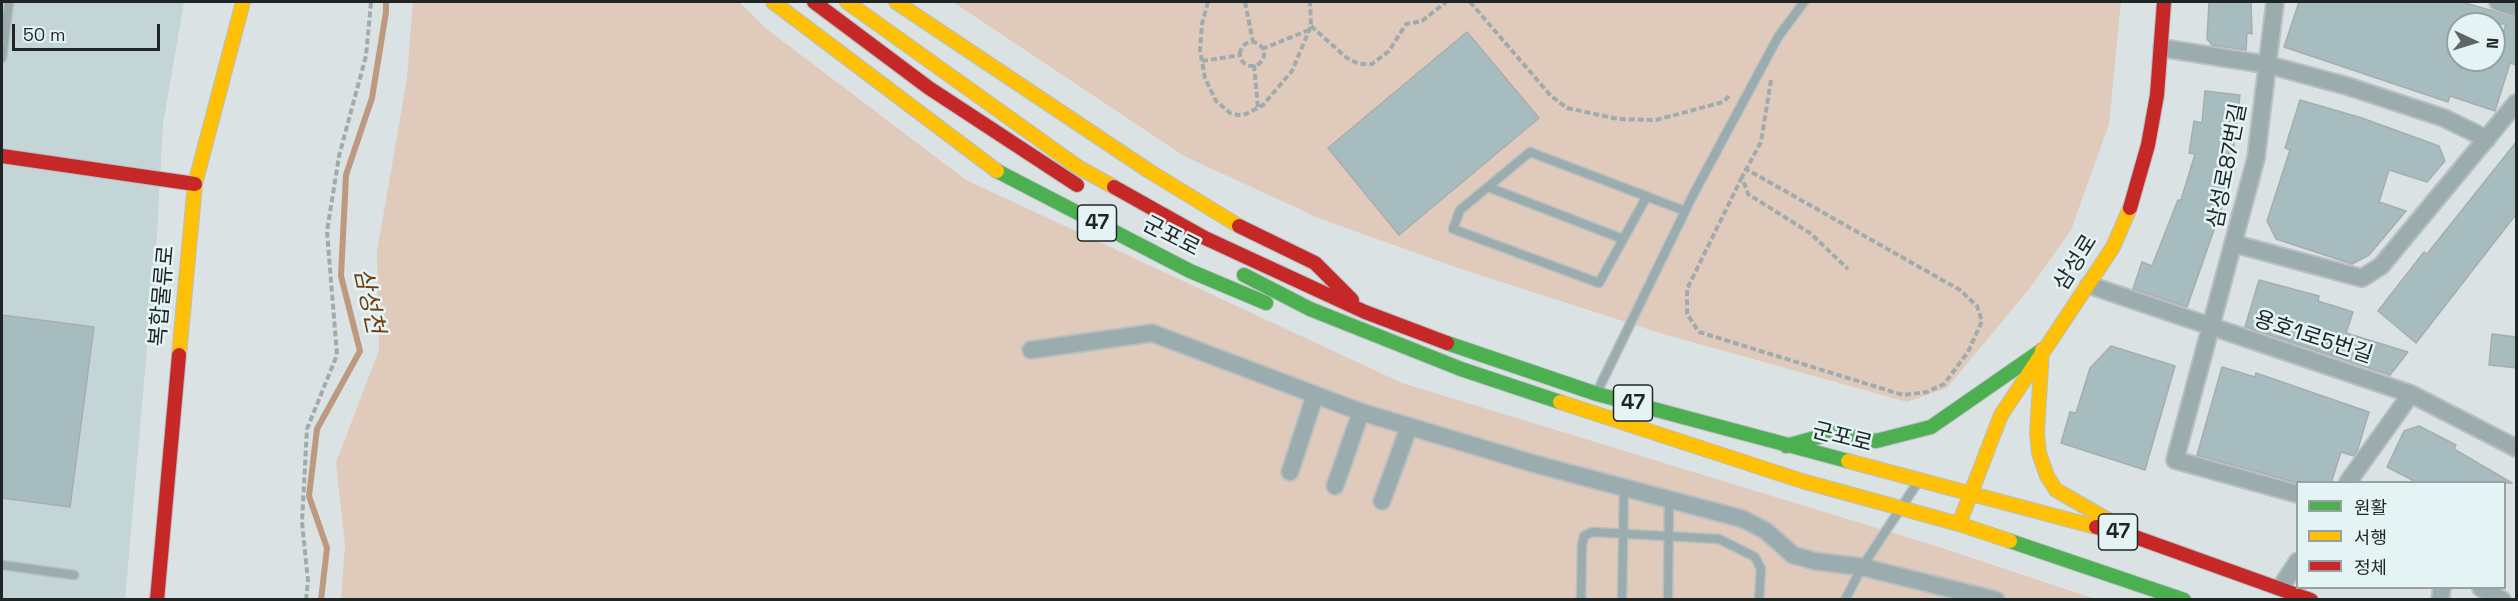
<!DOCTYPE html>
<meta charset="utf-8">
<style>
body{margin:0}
#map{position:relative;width:2518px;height:601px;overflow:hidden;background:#dae2e4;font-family:"Space Grotesk","Noto Sans KR",sans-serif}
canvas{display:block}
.frame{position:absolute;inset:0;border:3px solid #1f2425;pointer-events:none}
.legend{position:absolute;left:2296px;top:481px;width:210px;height:108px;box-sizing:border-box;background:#e4f4f5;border:2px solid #95a1a2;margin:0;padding:8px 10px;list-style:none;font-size:18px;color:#1f2425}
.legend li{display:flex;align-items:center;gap:12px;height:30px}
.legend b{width:30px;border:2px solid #95a1a2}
.north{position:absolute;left:2446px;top:12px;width:60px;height:60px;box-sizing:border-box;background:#e4f4f5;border:2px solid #95a1a2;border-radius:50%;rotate:94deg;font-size:16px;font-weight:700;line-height:24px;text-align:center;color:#1f2425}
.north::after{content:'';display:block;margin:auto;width:21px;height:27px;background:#606668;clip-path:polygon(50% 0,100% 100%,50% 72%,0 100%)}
.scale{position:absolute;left:12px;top:24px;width:148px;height:27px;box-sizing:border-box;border:3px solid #1f2425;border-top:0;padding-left:8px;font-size:18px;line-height:21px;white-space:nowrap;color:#1f2425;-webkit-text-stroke:4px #e4f4f5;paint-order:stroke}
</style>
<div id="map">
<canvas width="2518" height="601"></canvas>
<div class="frame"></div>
<ul class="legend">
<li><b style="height:8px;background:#4caf50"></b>원활</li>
<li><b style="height:8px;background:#ffc107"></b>서행</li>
<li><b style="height:8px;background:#c62828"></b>정체</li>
</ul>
<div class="north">N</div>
<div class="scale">50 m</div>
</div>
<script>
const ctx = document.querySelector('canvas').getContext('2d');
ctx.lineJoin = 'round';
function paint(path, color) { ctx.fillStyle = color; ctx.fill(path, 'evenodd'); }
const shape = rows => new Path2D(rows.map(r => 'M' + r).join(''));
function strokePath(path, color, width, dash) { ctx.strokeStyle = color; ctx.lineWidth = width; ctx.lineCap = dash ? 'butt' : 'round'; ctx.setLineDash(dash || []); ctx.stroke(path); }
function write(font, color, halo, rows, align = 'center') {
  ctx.font = font + ' "Space Grotesk","Noto Sans KR",sans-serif'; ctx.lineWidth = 5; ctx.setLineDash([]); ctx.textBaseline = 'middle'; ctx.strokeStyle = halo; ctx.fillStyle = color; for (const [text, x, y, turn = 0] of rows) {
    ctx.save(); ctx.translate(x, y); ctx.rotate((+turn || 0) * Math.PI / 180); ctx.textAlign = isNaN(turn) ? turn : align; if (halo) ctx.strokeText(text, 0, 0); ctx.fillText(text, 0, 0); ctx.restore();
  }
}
paint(shape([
 [2,2,184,2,163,124,157,234,125,599,2,599]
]), '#c4d5d7');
paint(shape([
 [413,2,739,2,768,30,966,180,1402,383,1939,547,2095,599,341,599,345,545,336,463,379,350,377,252,407,78],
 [953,2,2121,2,2109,124,2071,230,2033,284,1947,388,1907,402,1660,333,1458,268,1321,219,1184,156]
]), '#e0cabb');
strokePath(shape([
 [321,600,327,548,309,496,317,429,360,351,341,276,346,175,372,98,386,12,386,2]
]), '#bd997f', 6);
const building = shape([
 [2209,2,2251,2,2252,34,2247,33,2246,50,2212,45,2207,39,2209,2],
 [2299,2,2462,2,2517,18,2517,65,2510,63,2495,111,2450,96,2448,102,2284,47,2299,2],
 [2458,24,2506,24,2492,68,2467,60,2458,60,2458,24],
 [1467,32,1539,118,1399,235,1328,148,1467,32],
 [2205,91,2240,95,2231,169,2235,170,2187,307,2133,289,2142,262,2152,266,2178,200,2181,200,2195,154,2189,153,2194,121,2202,123,2205,91],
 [2300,100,2362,118,2439,146,2445,161,2427,182,2389,170,2379,202,2406,211,2369,255,2352,264,2276,239,2267,221,2290,150,2285,148,2300,100],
 [2517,141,2517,213,2416,343,2378,311,2424,252,2427,254,2517,141],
 [2259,280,2319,296,2318,301,2353,312,2346,333,2408,352,2390,375,2245,327,2259,280],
 [2,315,94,327,70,507,2,498,2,315],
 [2492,334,2517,337,2517,368,2489,365,2492,334],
 [2111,346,2175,366,2145,470,2061,443,2070,412,2076,413,2090,368,2111,346],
 [2222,367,2255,377,2256,373,2369,412,2357,452,2354,456,2341,452,2331,483,2298,483,2197,455,2222,367],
 [2419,426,2456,445,2454,449,2512,483,2418,483,2387,467,2404,431,2419,426]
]);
paint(building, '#a7bcbe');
strokePath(building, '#a7adae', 1.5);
const lane = shape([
 [2,58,9,2],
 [1488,187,1623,239],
 [1647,196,1599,283,1453,229,1460,210,1530,152,1685,211],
 [1598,390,1693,195,1778,37,1804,2],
 [2,565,74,575],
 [1581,600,1582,545,1584,536,1592,532,1719,539,1755,557,1761,569,1759,600],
 [1622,600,1624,486],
 [1668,600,1669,498],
 [1845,600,1862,567,1918,482]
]);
const street = shape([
 [2275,2,2256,158,2175,460,2298,494],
 [2498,2,2516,8],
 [2162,48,2269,65,2347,86,2444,118,2487,139],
 [2235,244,2362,278,2381,266,2516,103],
 [2089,285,2411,394,2516,448],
 [1031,350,1152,333,1361,412,1535,464,1743,519,1766,531,1793,555,1814,561,1862,567,1996,600],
 [1290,472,1315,395],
 [2348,482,2411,394],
 [1335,486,1361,412],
 [1382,501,1409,427],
 [2281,587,2298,561],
 [2481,588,2502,600],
 [2440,600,2442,588]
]);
const fast = shape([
 [997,171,1190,271,1266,303],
 [1244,275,1310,309,1461,369,1560,402],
 [1447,343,1597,394,1848,461],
 [1786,446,1833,433,1876,441,1931,427,2042,350],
 [2010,541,2184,600]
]);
const slow = shape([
 [773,2,997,171],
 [847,2,1078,167,1114,187],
 [896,2,1149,171,1239,226],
 [2042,350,2037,433,2039,453,2047,476,2056,490,2110,521],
 [179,355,195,184,243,2],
 [1560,402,1802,481,1959,524,2010,541],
 [1848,461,2096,527],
 [1959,524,2001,415,2113,247,2130,208]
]);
const jam = shape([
 [814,2,929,88,1077,185],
 [2,156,195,184],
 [1114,187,1205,238,1365,312,1447,343],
 [2130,208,2148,145,2157,95,2164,2],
 [1239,226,1315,263,1352,300],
 [2096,527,2138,538,2311,600],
 [157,600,179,355]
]);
strokePath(lane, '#b9bfc1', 11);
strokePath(street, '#b9bfc1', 20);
strokePath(fast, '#b9bfc1', 16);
strokePath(slow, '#b9bfc1', 16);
strokePath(jam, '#b9bfc1', 16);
strokePath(shape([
 [1208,2,1202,24,1200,50,1205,78,1216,101,1230,113,1238,115,1246,114,1263,105,1292,71,1311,26,1310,2],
 [1245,2,1253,42],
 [1470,2,1551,96,1567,108,1618,119,1656,120,1723,102,1729,96],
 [1311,26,1347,58,1359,64,1372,64,1389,51,1406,24,1422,21,1446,2],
 '1240 54a12 12 0 1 1 24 0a12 12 0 1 1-24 0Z',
 [1262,49,1309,30],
 [1202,61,1241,55],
 [1254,65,1258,108],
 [1771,80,1761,142,1742,177,1748,194,1810,233,1848,269],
 [1742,177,1687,289,1687,314,1699,332,1903,395,1927,392,1944,384,1968,352,1982,321,1977,306,1960,290,1746,169],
 [306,600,308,581,302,522,307,429,337,355,327,231,339,156,366,56,371,2]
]), '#9fabad', 4, [6, 3]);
strokePath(lane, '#9aacad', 8);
strokePath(street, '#9aacad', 16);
strokePath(fast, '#4caf50', 14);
strokePath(slow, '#ffc107', 14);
strokePath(jam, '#c62828', 14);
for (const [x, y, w] of [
 [1097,223,39],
 [1633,403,39],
 [2118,532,39]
]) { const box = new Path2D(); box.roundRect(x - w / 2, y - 18, w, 36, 4.5); ctx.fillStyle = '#e4f4f5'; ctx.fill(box); strokePath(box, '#1f2425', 1.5); }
write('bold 21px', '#1f2425', null, [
 ["47",1097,223],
 ["47",1633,403],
 ["47",2118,532]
]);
write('22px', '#1f2425', '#e4f4f5', [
 ["삼성로87번길",2228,166,-79],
 ["군포로",1171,237,27],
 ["삼성로",2076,263,-58],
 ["복합물류로",163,296,-85],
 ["용호1로5번길",2313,338,18],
 ["군포로",1842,438,14]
]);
write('italic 24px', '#703b0f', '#e4f4f5', [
 ["삼성천",368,301,78]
]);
</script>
